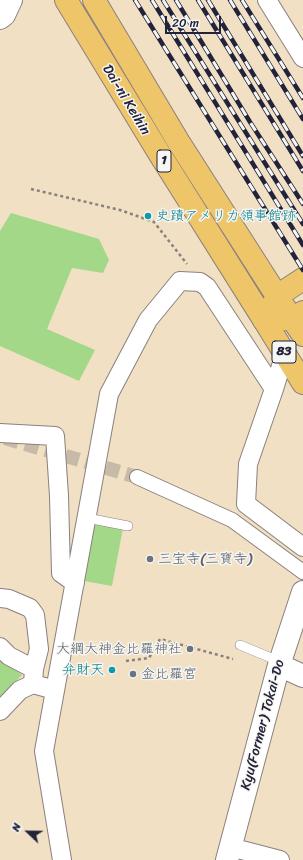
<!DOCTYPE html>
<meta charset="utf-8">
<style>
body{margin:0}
#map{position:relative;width:303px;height:860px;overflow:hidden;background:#f1e0c3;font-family:Sriracha,sans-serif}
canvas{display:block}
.north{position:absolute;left:8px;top:812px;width:40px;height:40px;-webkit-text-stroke:3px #f6f6f2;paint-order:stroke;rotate:292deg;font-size:11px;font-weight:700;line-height:16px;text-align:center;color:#22223b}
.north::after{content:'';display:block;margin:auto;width:14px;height:18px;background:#22223b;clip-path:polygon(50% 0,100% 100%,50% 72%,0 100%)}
.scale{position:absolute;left:165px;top:16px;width:56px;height:18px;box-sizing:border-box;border:2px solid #22223b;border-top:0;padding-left:5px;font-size:12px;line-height:14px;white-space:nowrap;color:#22223b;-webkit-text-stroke:3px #f6f6f2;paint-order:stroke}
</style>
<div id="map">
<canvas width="303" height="860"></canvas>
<div class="north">N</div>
<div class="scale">20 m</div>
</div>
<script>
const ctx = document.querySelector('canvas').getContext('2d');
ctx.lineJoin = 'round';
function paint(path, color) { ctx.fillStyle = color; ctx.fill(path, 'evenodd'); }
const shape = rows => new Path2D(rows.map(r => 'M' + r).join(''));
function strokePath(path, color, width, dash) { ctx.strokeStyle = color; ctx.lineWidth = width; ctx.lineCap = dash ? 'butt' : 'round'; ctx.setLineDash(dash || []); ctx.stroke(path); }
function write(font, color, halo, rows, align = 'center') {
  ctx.font = font + ' Sriracha,"Klee One",sans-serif'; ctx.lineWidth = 3; ctx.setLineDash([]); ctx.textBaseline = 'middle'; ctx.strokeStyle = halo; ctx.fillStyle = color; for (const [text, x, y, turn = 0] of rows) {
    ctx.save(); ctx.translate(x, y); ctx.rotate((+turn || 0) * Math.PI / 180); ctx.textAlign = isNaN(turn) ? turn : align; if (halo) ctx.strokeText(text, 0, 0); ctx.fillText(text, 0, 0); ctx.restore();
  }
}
paint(shape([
 [11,213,99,239,109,260,103,273,72,268,47,329,95,350,79,381,0,346,0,231],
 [93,522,123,528,112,586,84,581],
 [0,657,22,675,0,698]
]), '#a3d888');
strokePath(shape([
 [5,438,137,477]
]), '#c8baa8', 14, [14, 7]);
const service = shape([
 [87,518,128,526],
 [240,645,281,662]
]);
const pedestrian = shape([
 [137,477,232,520,303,572]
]);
const minor = shape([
 [267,0,303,58],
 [285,353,274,389,248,464,246,504,303,547],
 [0,433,55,436,59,496,61,573,75,583],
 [0,598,9,599,30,608,35,615,39,649,34,669],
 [0,647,9,656,34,669,33,684,55,690],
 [0,711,20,690,33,684],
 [230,847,280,860],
 [62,860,44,751,109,394,148,320,180,281,200,282,207,287,274,389]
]);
const tertiary = shape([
 [0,18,4,15,11,0],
 [279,665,303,676],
 [227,860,279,665,303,592]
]);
const primary = shape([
 [277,296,303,335],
 [264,320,303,383]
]);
const trunk = shape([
 [66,0,159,153,264,320],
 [94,0,178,141,277,296],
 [271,309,277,296,303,279],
 [264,320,292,319,303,312]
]);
strokePath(service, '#8a817f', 10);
strokePath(pedestrian, '#8a817f', 16);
strokePath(minor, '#8a817f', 20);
strokePath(tertiary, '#8a817f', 24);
strokePath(primary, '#8a817f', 24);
strokePath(trunk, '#8a817f', 24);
strokePath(shape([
 [31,189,120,210,154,222,187,264],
 [126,661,149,658,160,639,233,659]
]), '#8a817f', 2.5, [3, 3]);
strokePath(service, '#fff', 9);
strokePath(pedestrian, '#fff', 14);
strokePath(minor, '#fff', 18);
strokePath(tertiary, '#fff', 22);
strokePath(primary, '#eec569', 22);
strokePath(trunk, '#eec569', 22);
const rail = shape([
 [135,0,303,270],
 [152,0,303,245],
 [163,0,303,224],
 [176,0,250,122,303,204],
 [198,0,303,171],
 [208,0,303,156],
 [230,0,303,119],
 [242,0,303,98]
]);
strokePath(rail, '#22223b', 4.5);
strokePath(rail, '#f6f6f2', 3, [9]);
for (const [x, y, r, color] of [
 [148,216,4,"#0f9aa8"],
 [150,559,4,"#6b7280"],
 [190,649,4,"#6b7280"],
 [112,670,4,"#0f9aa8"],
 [133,674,4,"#6b7280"]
]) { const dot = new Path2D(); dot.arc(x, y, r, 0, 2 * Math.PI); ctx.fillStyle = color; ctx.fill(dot); strokePath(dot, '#f6f6f2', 1.5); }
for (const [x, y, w] of [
 [164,161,14],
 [284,352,24]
]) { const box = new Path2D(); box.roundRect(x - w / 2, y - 11, w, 22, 3); ctx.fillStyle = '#f6f6f2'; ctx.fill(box); strokePath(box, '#22223b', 1); }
write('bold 13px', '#22223b', null, [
 ["1",164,161],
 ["83",284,352]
]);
write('14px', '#22223b', '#f6f6f2', [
 ["Dai-ni Keihin",126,100,59],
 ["Kyu(Former) Tokai-Do",263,725,-75]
]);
write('14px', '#0d838f', '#f6f6f2', [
 ["史蹟アメリカ領事館跡",156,216],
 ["弁財天",104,670,"right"]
], 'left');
write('14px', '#5b616d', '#f6f6f2', [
 ["三宝寺(三寶寺)",158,559],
 ["大綱大神金比羅神社",182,649,"right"],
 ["金比羅宮",141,674]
], 'left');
</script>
